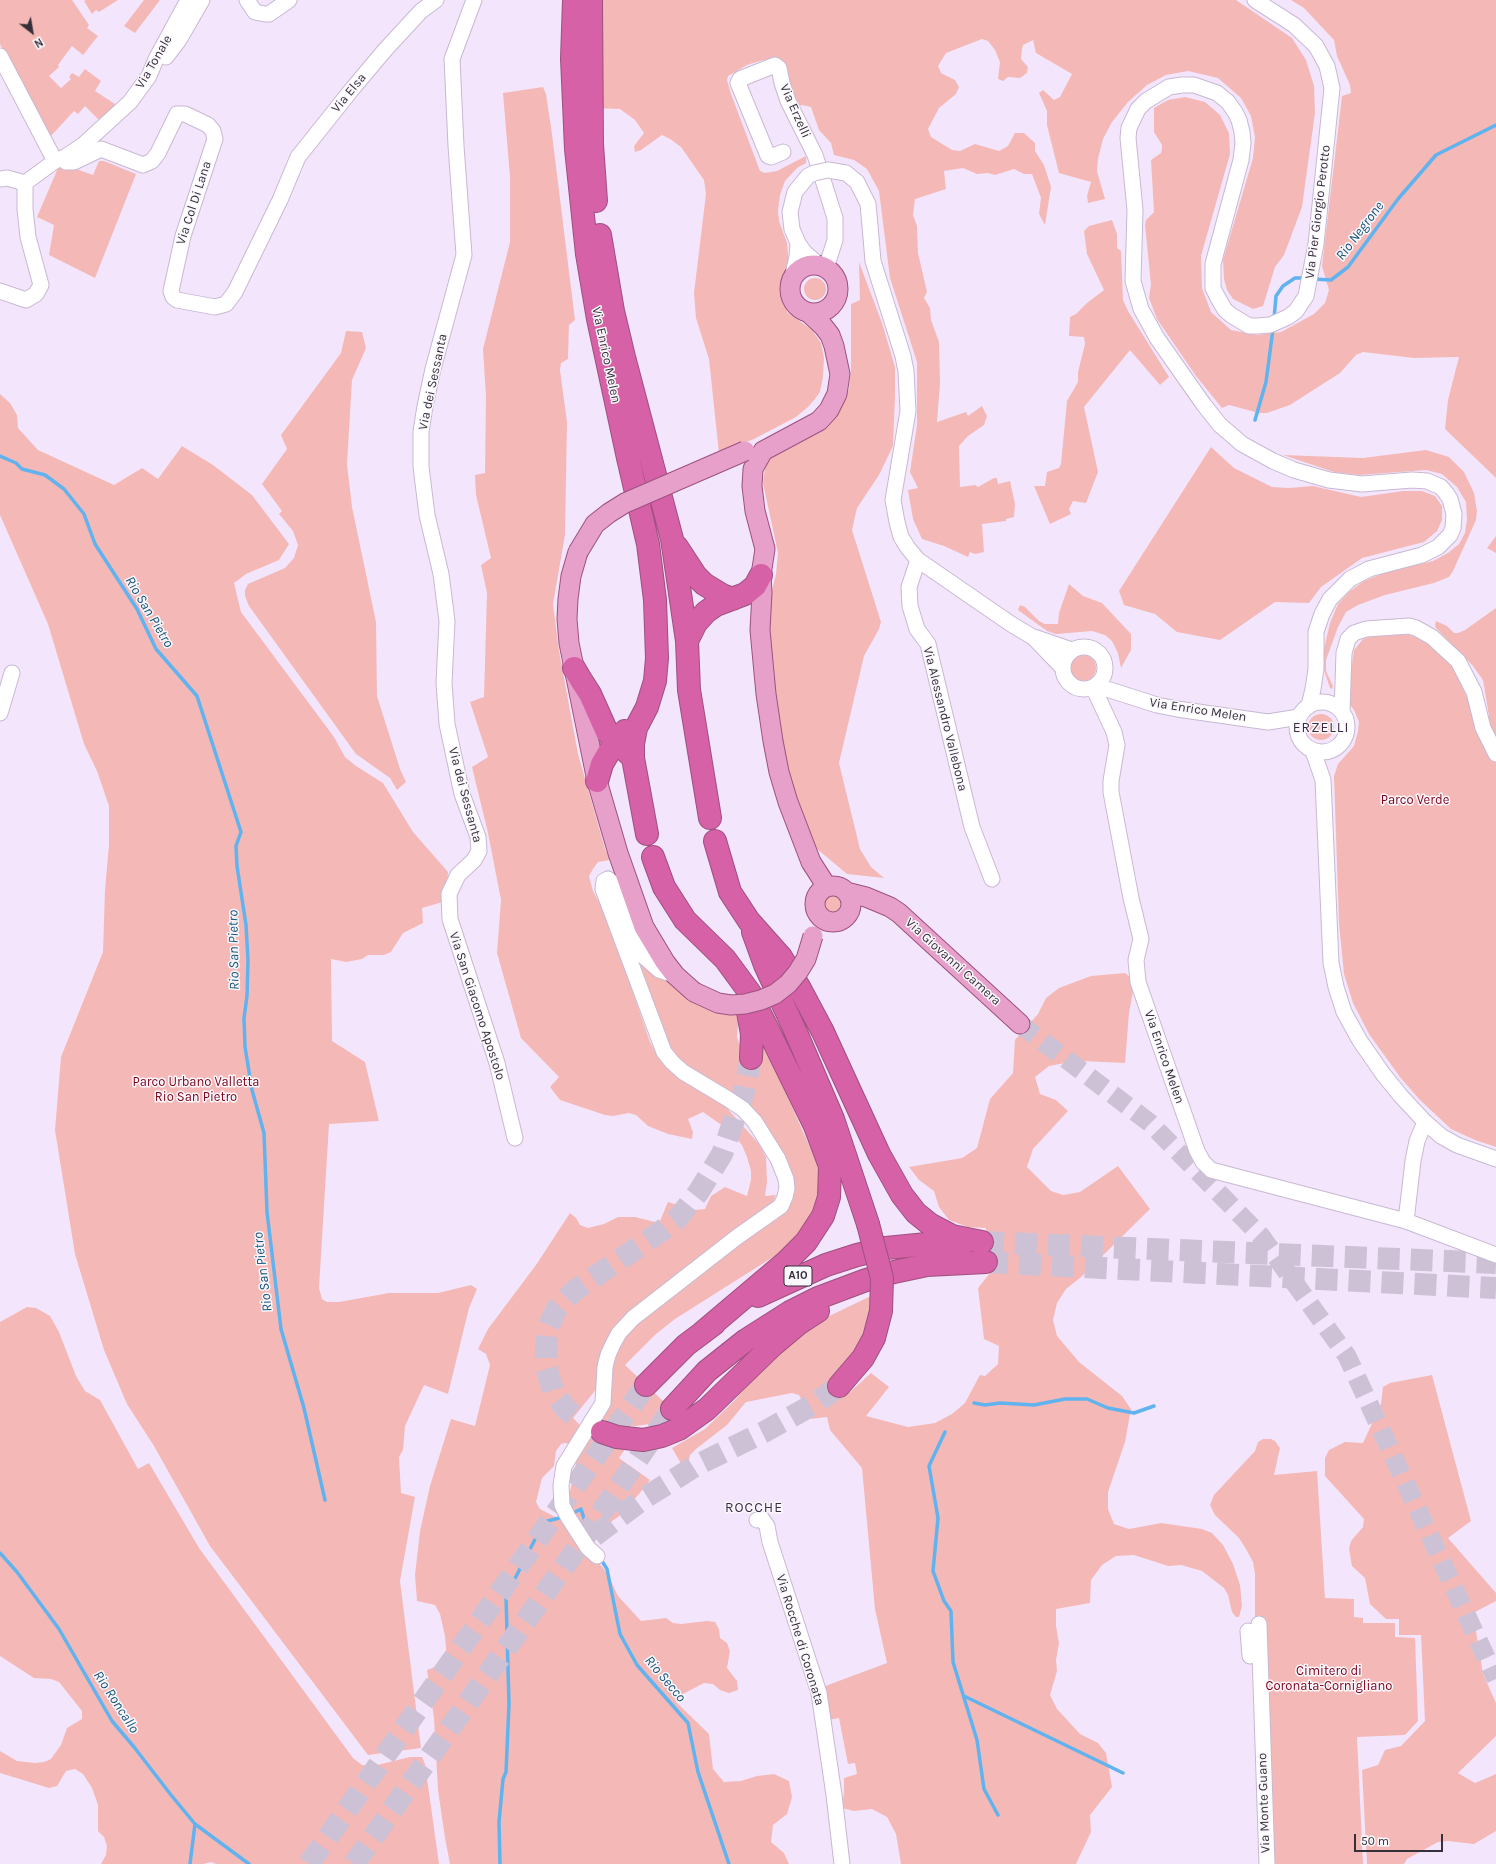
<!DOCTYPE html>
<style>
body{margin:0}
#map{position:relative;width:1496px;height:1864px;overflow:hidden;background:#f3e6fc;font-family:Karla,sans-serif}
canvas{display:block}
.north{position:absolute;left:12px;top:12px;width:40px;height:40px;-webkit-text-stroke:3px #fbf8fd;paint-order:stroke;rotate:149deg;font-size:11px;font-weight:700;line-height:16px;text-align:center;color:#36303a}
.north::after{content:'';display:block;margin:auto;width:14px;height:18px;background:#36303a;clip-path:polygon(50% 0,100% 100%,50% 72%,0 100%)}
.scale{position:absolute;left:1354px;top:1834px;width:89px;height:18px;box-sizing:border-box;border:2px solid #36303a;border-top:0;padding-left:5px;font-size:12px;line-height:14px;white-space:nowrap;color:#36303a;-webkit-text-stroke:3px #fbf8fd;paint-order:stroke}
</style>
<div id="map">
<canvas width="1496" height="1864"></canvas>
<div class="north">N</div>
<div class="scale">50 m</div>
</div>
<script>
const ctx = document.querySelector('canvas').getContext('2d');
ctx.lineJoin = 'round';
function paint(path, color) { ctx.fillStyle = color; ctx.fill(path, 'evenodd'); }
const shape = rows => new Path2D(rows.map(r => 'M' + r).join(''));
function strokePath(path, color, width, dash) { ctx.strokeStyle = color; ctx.lineWidth = width; ctx.lineCap = dash ? 'butt' : 'round'; ctx.setLineDash(dash || []); ctx.stroke(path); }
function write(font, color, halo, rows, align = 'center') {
  ctx.font = font + ' Karla,sans-serif'; ctx.lineWidth = 3; ctx.setLineDash([]); ctx.textBaseline = 'middle'; ctx.strokeStyle = halo; ctx.fillStyle = color; for (const [text, x, y, turn = 0] of rows) {
    ctx.save(); ctx.translate(x, y); ctx.rotate((+turn || 0) * Math.PI / 180); ctx.textAlign = isNaN(turn) ? turn : align; if (halo) ctx.strokeText(text, 0, 0); ctx.fillText(text, 0, 0); ctx.restore();
  }
}
paint(shape([
 [0,0,72,0,89,25,87,28,98,36,83,55,72,46,58,65,59,67,49,76,61,88,71,79,69,77,72,73,79,77,85,69,101,81,95,91,118,106,101,122,85,106,78,114,74,111,49,138,0,44],
 [86,0,118,0,99,12,96,10,92,14,84,1],
 [144,0,160,0,135,33,124,26],
 [595,0,1236,0,1292,38,1306,60,1314,86,1315,113,1302,207,1284,255,1275,267,1263,306,1253,309,1233,299,1227,290,1224,279,1223,260,1253,158,1255,137,1251,116,1241,98,1218,78,1188,71,1166,75,1147,85,1128,102,1112,122,1103,139,1098,159,1097,171,1105,199,1088,203,1087,196,1091,182,1059,173,1047,125,1047,111,1039,93,1043,90,1054,100,1060,97,1072,74,1036,53,1033,40,1023,45,1022,49,1021,59,1028,67,1027,73,1020,78,1008,77,1003,81,998,79,1000,62,995,50,988,41,982,39,946,53,938,66,941,73,955,80,959,87,956,94,939,108,928,129,931,137,952,150,960,151,975,144,999,151,1008,146,1015,133,1024,133,1035,143,1035,151,1044,165,1051,187,1045,225,1039,214,1041,198,1032,174,1024,174,1014,169,995,175,988,173,977,174,963,168,944,171,946,189,915,199,913,215,917,226,918,253,927,292,924,298,930,308,931,320,939,342,940,383,937,422,966,412,968,416,982,406,987,416,984,425,968,436,959,446,960,487,975,485,978,487,994,478,997,478,998,484,1010,481,1015,504,1014,517,1006,519,1006,521,982,524,984,552,975,554,970,552,968,557,944,546,922,539,913,519,908,490,918,488,910,472,917,425,917,362,890,278,879,191,867,169,854,160,834,155,831,143,819,130,811,107,802,105,798,107,779,59,763,60,747,65,728,76,727,80,731,94,760,171,765,173,777,171,806,156,806,163,797,168,785,181,780,195,778,210,779,221,787,243,789,265,783,284,781,298,788,313,812,330,821,343,824,358,823,377,820,392,814,400,808,407,796,417,754,439,719,453,709,359,696,318,694,293,706,194,704,180,681,147,670,139,662,135,641,150,635,152,634,146,644,133,635,120,620,109,593,108],
 [1291,0,1496,0,1496,478,1445,429,1448,400,1459,357,1414,358,1363,352,1356,355,1340,373,1290,405,1267,413,1259,413,1229,405,1222,408,1196,376,1157,319,1149,298,1151,285,1145,225,1146,220,1154,212,1151,160,1161,153,1162,149,1162,145,1154,132,1154,108,1168,100,1185,97,1205,102,1220,115,1229,133,1230,154,1201,256,1202,288,1211,312,1231,330,1257,335,1281,332,1314,314,1325,303,1329,290,1322,266,1342,96,1351,93,1350,85,1337,56,1334,40,1304,8],
 [543,87,546,94,552,134,575,320,569,325,568,359,561,363,560,370,567,422,565,535,553,604,559,651,578,754,605,849,610,860,598,862,593,869,589,876,593,891,609,920,619,933,626,972,650,1042,659,1058,725,1106,759,1144,766,1157,767,1182,765,1196,776,1195,773,1202,759,1216,744,1237,776,1220,791,1204,793,1188,779,1152,675,1057,665,1040,649,999,639,960,657,978,667,978,739,1013,737,1037,745,1061,760,1048,765,1046,817,1163,821,1187,816,1211,800,1237,781,1252,675,1319,656,1334,625,1365,677,1414,657,1423,636,1426,618,1425,601,1419,598,1387,573,1418,583,1428,630,1442,619,1458,650,1480,639,1494,618,1517,601,1529,590,1540,567,1505,576,1464,572,1450,569,1444,565,1443,561,1444,556,1451,554,1466,542,1478,536,1502,540,1509,561,1520,599,1563,607,1573,618,1596,641,1621,666,1618,673,1623,681,1624,707,1621,715,1622,719,1629,720,1638,727,1643,730,1651,727,1668,737,1681,738,1690,729,1693,720,1690,713,1684,704,1683,681,1695,676,1702,709,1734,713,1769,724,1782,741,1781,757,1776,774,1774,789,1781,792,1797,787,1814,773,1825,771,1842,784,1853,789,1864,450,1864,445,1838,438,1790,434,1718,427,1670,447,1662,445,1636,440,1614,435,1605,417,1601,415,1575,420,1531,430,1486,451,1419,475,1426,490,1365,486,1354,478,1349,488,1329,536,1265,570,1213,576,1218,580,1225,588,1228,604,1224,618,1217,635,1217,659,1223,668,1202,694,1210,705,1209,711,1196,725,1187,747,1196,751,1180,751,1171,747,1157,742,1145,730,1131,703,1112,688,1119,693,1132,692,1139,668,1134,648,1126,636,1115,629,1113,613,1116,605,1115,560,1100,550,1087,559,1077,521,1038,497,953,501,900,488,833,472,767,488,757,470,702,484,697,487,593,481,565,491,558,476,495,475,475,485,473,486,396,483,349,510,242,510,177,503,93],
 [99,161,104,161,136,174,95,278,49,255,54,225,37,217,58,168,65,165,93,175],
 [1112,220,1117,234,1117,248,1121,251,1123,300,1128,311,1169,377,1160,385,1130,350,1084,407,1098,472,1086,503,1073,501,1069,509,1071,514,1050,524,1034,486,1045,486,1047,472,1059,468,1061,464,1067,401,1078,382,1078,372,1085,344,1084,337,1069,336,1070,317,1076,314,1087,303,1104,290,1087,254,1084,231,1089,226],
 [859,262,882,323,895,367,895,396,893,446,879,475,857,508,852,530,881,622,879,629,864,656,839,763,860,849,871,867,884,878,847,874,816,848,801,812,784,753,765,633,769,603,776,574,778,553,763,483,765,469,770,457,842,404,849,389,851,371,851,304,860,300],
 '804 289a11 11 0 1 1 22 0a11 11 0 1 1-22 0Z',
 [346,331,362,332,366,348,352,380,347,464,352,507,376,622,377,696,400,769,406,782,397,790,390,778,356,754,249,606,245,596,245,590,248,584,285,568,294,558,298,545,293,531,279,514,282,511,262,484,287,449,281,435,341,353],
 [0,394,10,403,17,415,18,428,38,450,114,485,142,468,158,479,182,446,213,465,252,495,289,544,279,560,246,574,234,583,241,612,334,737,345,757,356,766,383,783,413,832,448,872,446,901,422,908,423,923,403,933,391,952,384,955,368,955,362,959,346,962,331,959,332,1041,365,1062,379,1121,329,1124,319,1288,322,1299,327,1302,339,1302,389,1293,438,1293,471,1285,477,1289,469,1308,448,1394,424,1385,405,1426,403,1450,399,1457,401,1493,415,1497,400,1581,421,1748,368,1755,210,1546,154,1446,127,1404,104,1350,75,1254,55,1130,61,1057,103,952,105,890,109,845,109,806,97,771,84,744,48,624,0,515],
 [1211,447,1234,468,1272,487,1289,488,1313,486,1361,497,1403,491,1422,491,1435,496,1442,506,1442,520,1437,531,1424,542,1362,558,1321,587,1309,603,1275,602,1220,640,1177,632,1155,614,1124,605,1119,591],
 [1426,450,1449,457,1464,472,1474,493,1477,511,1476,520,1453,571,1449,577,1434,583,1385,595,1358,605,1346,612,1338,627,1326,660,1326,671,1333,686,1332,689,1330,688,1323,667,1323,653,1330,623,1338,604,1349,592,1364,581,1384,573,1433,561,1448,553,1459,544,1465,533,1467,520,1466,502,1457,487,1442,474,1426,470,1359,475,1334,472,1283,455,1363,458],
 [1496,536,1496,553,1487,548],
 [1069,584,1083,596,1102,603,1131,634,1131,650,1121,668,1118,653,1112,641,1105,635,1092,631,1056,634,1047,631,1018,610,1020,605,1025,607,1039,621,1045,624,1058,624,1059,613],
 [1496,608,1496,744,1488,723,1489,716,1483,680,1473,666,1436,628,1435,625,1436,621,1447,626,1454,633,1458,633,1465,630],
 [1385,635,1410,635,1417,638,1433,647,1452,664,1496,763,1496,1147,1475,1140,1451,1129,1420,1100,1400,1077,1369,1034,1353,1003,1344,974,1339,923,1334,776,1338,764,1354,746,1358,731,1359,722,1354,710,1347,701,1354,650,1363,639,1369,637],
 '1070 668a13 13 0 1 1 26 0a13 13 0 1 1-26 0Z',
 '1308 727a13 13 0 1 1 26 0a13 13 0 1 1-26 0Z',
 '823 904a9 9 0 1 1 18 0a9 9 0 1 1-18 0Z',
 [1125,973,1135,981,1129,1013,1125,1063,1083,1061,1065,1063,1049,1066,1035,1077,1040,1094,1056,1100,1068,1111,1033,1149,1027,1167,1051,1191,1063,1195,1080,1192,1118,1166,1150,1209,1080,1278,1066,1289,1057,1303,1053,1320,1057,1336,1079,1362,1122,1396,1131,1409,1125,1442,1108,1492,1108,1509,1114,1524,1129,1529,1161,1523,1202,1529,1212,1533,1223,1545,1233,1564,1240,1585,1242,1606,1239,1617,1236,1617,1232,1612,1228,1595,1224,1588,1202,1571,1181,1565,1168,1566,1134,1555,1116,1556,1102,1565,1091,1580,1090,1603,1056,1609,1056,1626,1059,1643,1056,1660,1057,1671,1050,1695,1057,1709,1080,1734,1098,1743,1106,1753,1112,1787,1090,1815,1091,1832,1076,1864,901,1864,896,1834,887,1817,872,1809,854,1811,842,1808,844,1792,844,1778,857,1774,855,1763,848,1764,839,1718,828,1720,820,1688,887,1663,875,1609,862,1468,830,1430,827,1417,811,1419,799,1395,792,1393,746,1402,727,1425,696,1449,690,1455,688,1465,683,1467,672,1448,705,1429,734,1401,772,1358,796,1337,821,1320,877,1293,868,1336,833,1384,850,1392,871,1373,889,1387,866,1416,908,1427,935,1423,952,1414,965,1403,980,1375,985,1376,998,1364,999,1346,984,1339,978,1288,990,1273,986,1228,968,1227,949,1220,939,1207,934,1191,919,1180,909,1167,962,1158,977,1148,990,1099,1013,1073,1015,1040,1038,1014,1046,998,1059,988,1091,976],
 [27,1307,36,1308,50,1316,59,1332,76,1376,85,1391,100,1400,138,1469,149,1463,199,1548,353,1758,362,1765,373,1766,410,1757,422,1757,425,1764,439,1864,216,1864,211,1862,203,1864,101,1864,106,1855,107,1846,104,1837,98,1831,98,1805,92,1788,83,1774,75,1769,66,1771,57,1786,49,1788,0,1773,0,1751,17,1761,35,1763,44,1762,51,1759,61,1745,67,1728,82,1719,82,1711,59,1682,51,1679,34,1678,0,1656,0,1322],
 [1432,1375,1471,1521,1448,1538,1496,1593,1496,1601,1473,1613,1483,1674,1496,1703,1496,1736,1458,1773,1475,1783,1496,1774,1496,1831,1474,1844,1448,1841,1438,1842,1407,1859,1404,1864,1367,1864,1362,1770,1378,1765,1385,1750,1401,1746,1425,1721,1421,1635,1399,1635,1399,1619,1386,1619,1370,1604,1365,1578,1352,1566,1349,1549,1351,1541,1363,1527,1364,1519,1325,1476,1325,1458,1329,1450,1345,1442,1363,1443,1381,1404,1383,1387,1390,1383],
 [1263,1439,1271,1439,1275,1441,1280,1448,1274,1475,1317,1471,1325,1598,1354,1599,1354,1617,1363,1618,1363,1623,1395,1623,1395,1637,1415,1638,1418,1721,1405,1735,1357,1737,1363,1864,1272,1864,1255,1623,1255,1574,1253,1562,1246,1549,1239,1538,1215,1515,1210,1505,1214,1495,1255,1451,1258,1442]
]), '#f4b9b7');
strokePath(shape([
 [1313,279,1331,280,1348,267,1398,199,1436,155,1496,125],
 [1274,319,1276,296,1283,286,1295,278,1305,278],
 [1255,420,1266,382,1273,329],
 [0,456,16,463,22,469,45,475,64,489,84,514,95,544,137,609,156,649,197,696,241,832,236,846,237,866,246,925,248,960,247,996,244,1018,245,1047,252,1090,264,1133,267,1212,281,1329,304,1408,325,1500],
 [974,1403,985,1405,1000,1403,1034,1405,1065,1399,1087,1399,1108,1408,1134,1413,1154,1406],
 [945,1432,929,1466,938,1518,933,1571,944,1601,951,1611,953,1662,977,1740,984,1789,998,1815],
 [571,1514,581,1509,591,1540],
 [0,1553,17,1572,59,1629,112,1721,134,1747,171,1795,195,1824,249,1864],
 [600,1558,607,1569,620,1634,637,1665,688,1723,698,1772,729,1864],
 [964,1696,1123,1773],
 [190,1864,195,1824],
 [500,1864,499,1822,503,1779,506,1772,509,1704,506,1596,544,1522,563,1517]
]), '#60b3ef', 3.5);
strokePath(shape([
 [1020,1024,1150,1123,1261,1236,1347,1356,1496,1679]
]), '#cdc2d5', 19, [19, 10]);
strokePath(shape([
 [982,1242,1496,1263],
 [986,1262,1496,1288],
 [602,1432,582,1421,567,1410,554,1393,546,1367,546,1346,548,1328,556,1310,574,1291,660,1232,678,1218,698,1193,722,1154,744,1092,751,1058],
 [594,1536,643,1499,697,1465,764,1432,816,1403,839,1386],
 [309,1864,646,1385],
 [354,1864,573,1554,672,1409]
]), '#cdc2d5', 22, [22, 11]);
const minor = shape([
 [247,0,255,12,265,14,269,14,289,0],
 [474,0,452,59,456,146,464,255,433,369,425,406,421,432,421,467,427,515,441,574,447,621,444,683,447,724,462,794,478,837,479,851,474,860,458,875,449,894,450,919,497,1063,515,1138],
 [1255,0,1294,25,1316,46,1327,66,1332,88,1316,244,1306,296,1296,311,1288,317,1270,325,1257,326,1249,326,1231,315,1225,310,1218,298,1213,288,1213,264,1241,160,1243,143,1242,132,1239,120,1235,112,1228,102,1217,93,1194,85,1182,85,1169,87,1146,101,1138,109,1129,128,1128,138,1135,210,1133,281,1141,309,1157,338,1204,405,1220,425,1242,444,1273,461,1294,470,1329,480,1362,484,1412,480,1427,481,1441,487,1446,493,1450,499,1454,514,1453,528,1450,535,1438,547,1422,555,1369,569,1350,579,1330,599,1322,614,1316,632,1316,669,1313,689,1309,706],
 [0,56,55,161],
 [166,57,179,40,202,0],
 [783,152,771,157,768,156,738,83,740,79,775,65,779,68,782,83,788,101,815,155,835,218,835,240,826,268],
 [62,159,66,162,74,162,101,149,143,165,152,161,158,153,177,114,185,114,208,125,213,131,215,139,183,236,171,291,173,297,177,300,215,307,226,304,235,292,280,200,298,157,353,88,385,50,421,11,436,0],
 [0,179,7,178,25,183],
 [25,183,55,161,65,157,83,145,130,102,149,76,156,59,188,0],
 [870,226,873,261,903,356,906,371,908,411,893,500,897,522,901,537,908,548,918,560,1011,624,1031,636,1072,650],
 [792,229,798,243,804,252,819,265],
 [792,278,797,257,798,243],
 [0,291,26,300,36,294,41,285,28,237,25,209,25,183],
 [918,560,909,587,910,606,917,629,928,644,972,827,992,879],
 [1034,638,1062,667],
 '1063 668a21 21 0 1 1 42 0a21 21 0 1 1-42 0Z',
 [1093,687,1114,732,1117,745,1111,781,1111,792,1131,898,1141,939,1136,960,1138,982,1197,1151,1203,1162,1211,1170,1406,1221,1496,1255],
 [1093,687,1110,690,1157,705,1177,709,1268,722,1299,717],
 '1297 727a25 25 0 1 1 50 0a25 25 0 1 1-50 0Z',
 [1342,712,1344,653,1348,639,1354,633,1366,629,1409,626,1416,628,1432,637,1458,661,1474,692,1483,728,1496,754],
 [0,713,12,673],
 [1313,751,1323,780,1331,963,1336,987,1344,1012,1360,1041,1383,1074,1400,1095,1425,1122,1441,1136,1457,1145,1496,1159],
 [1406,1221,1413,1161,1417,1141,1425,1122],
 [757,1520,762,1519,767,1526,770,1542,819,1693,834,1795,842,1864],
 [597,1556,588,1548,568,1517,562,1505,561,1485,564,1466,603,1403,605,1367,608,1355,613,1344,619,1333,633,1318,737,1237,781,1206,785,1197,787,1188,786,1179,778,1159,755,1122,743,1109,728,1099,683,1072,672,1062,664,1052,603,889,604,881,608,879,614,884,635,942,642,955,659,970,675,975],
 [1259,1624,1267,1864],
 [1248,1631,1250,1656]
]);
const major = shape([
 '790 289a24 24 0 1 1 48 0a24 24 0 1 1-48 0Z',
 [809,313,823,326,830,335,834,346,840,374,837,394,829,410,819,421,763,451,753,469,752,486,755,511,765,549,761,575,762,593,760,630,766,694,773,741,779,772,788,802,811,862,827,887],
 [578,552,571,576,568,599,567,619,569,643,597,781,618,853,644,927,665,962,675,975,694,992],
 '815 904a18 18 0 1 1 36 0a18 18 0 1 1-36 0Z',
 [846,892,866,897,890,907,899,913,1020,1024]
]);
const highway = shape([
 [574,0,572,59,576,149,587,254,598,319,628,458,648,544,655,600,657,658,655,681,647,707,636,728,633,744,633,758,647,834],
 [591,0,592,144,596,201],
 [600,235,613,311,624,357,672,539,687,641,689,690,710,818],
 [677,547,696,576,704,584,722,595,733,599],
 [687,641,696,623,706,612,716,605,745,594,755,586,761,575],
 [574,668,581,680,590,694,607,732,633,758],
 [597,781,602,764,615,742,625,731],
 [715,841,730,892,749,921,781,957,799,987,823,1032,879,1154,902,1195,916,1213,931,1225,952,1236,982,1242],
 [653,857,664,887,685,920,725,959,750,993,815,1126,830,1166,829,1197,823,1216,806,1242,786,1262,702,1333],
 [753,932,765,965,798,1037,833,1119,868,1224],
 [746,1001,752,1034,751,1058],
 [758,1296,826,1265,857,1255,886,1248,937,1243,963,1243],
 [646,1385,686,1345,714,1324],
 [839,1386,863,1358,874,1338,881,1311],
 [672,1409,707,1371,746,1340,790,1312,818,1298,866,1280,894,1272,927,1265,986,1262],
 [602,1432,617,1437,643,1440,662,1436,679,1429,707,1409,773,1345,798,1324,818,1311]
]);
strokePath(minor, '#c8b8d3', 17);
strokePath(major, '#9e5080', 21);
strokePath(highway, '#9e5080', 24);
strokePath(minor, '#fff', 15);
strokePath(major, '#e6a0ca', 19);
strokePath(highway, '#d661a6', 22);
const minorBridge = shape([
 [792,229,790,212,795,192,808,176,814,173,828,170,846,173,857,182,868,204,870,226]
]);
const majorBridge = shape([
 [578,552,595,524,609,513,625,503,745,451],
 [694,992,718,1003,731,1005,745,1004,761,1000,775,994,788,984,798,972,806,959,813,936]
]);
const highwayBridge = shape([
 [868,1224,882,1278,881,1311]
]);
strokePath(minorBridge, '#c8b8d3', 17, []);
strokePath(majorBridge, '#9e5080', 21, []);
strokePath(highwayBridge, '#9e5080', 24, []);
strokePath(minorBridge, '#fff', 15);
strokePath(majorBridge, '#e6a0ca', 19);
strokePath(highwayBridge, '#d661a6', 22);
for (const [x, y, w] of [
 [798,1276,28]
]) { const box = new Path2D(); box.roundRect(x - w / 2, y - 10, w, 20, 3); ctx.fillStyle = '#fbf8fd'; ctx.fill(box); strokePath(box, '#36303a', 1); }
write('bold 12px', '#36303a', null, [
 ["A10",798,1276]
]);
write('13px', '#36303a', '#fbf8fd', [
 ["Via Tonale",154,62,-60],
 ["Via Elsa",349,93,-51],
 ["Via Erzelli",795,111,66],
 ["Via Col Di Lana",194,203,-72],
 ["Via Pier Giorgio Perotto",1318,212,-83],
 ["Via Enrico Melen",606,355,78],
 ["Via dei Sessanta",433,382,-78],
 ["Via Enrico Melen",1198,710,9],
 ["Via Alessandro Vallebona",945,719,76],
 ["Via dei Sessanta",465,795,75],
 ["Via Giovanni Camera",953,962,42],
 ["Via San Giacomo Apostolo",477,1006,72],
 ["Via Enrico Melen",1164,1057,71],
 ["Via Rocche di Coronata",800,1640,73],
 ["Via Monte Guano",1264,1803,-92]
]);
write('13px', '#7a0018', '#fbf8fd', [
 ["Parco Verde",1415,800],
 ["Parco Urbano Valletta",196,1082],
 ["Rio San Pietro",196,1097],
 ["Cimitero di",1329,1671],
 ["Coronata-Cornigliano",1329,1686]
]);
write('italic 14px', '#15537a', '#fbf8fd', [
 ["Rio Negrone",1360,231,-53],
 ["Rio San Pietro",149,612,59],
 ["Rio San Pietro",234,950,-91],
 ["Rio San Pietro",263,1272,-97],
 ["Rio Secco",665,1679,50],
 ["Rio Roncallo",116,1702,57]
]);
ctx.letterSpacing = '1px';
write('14px', '#392c41', '#fbf8fd', [
 ["ERZELLI",1321,728],
 ["ROCCHE",754,1508]
]);
ctx.letterSpacing = '0px';
</script>
